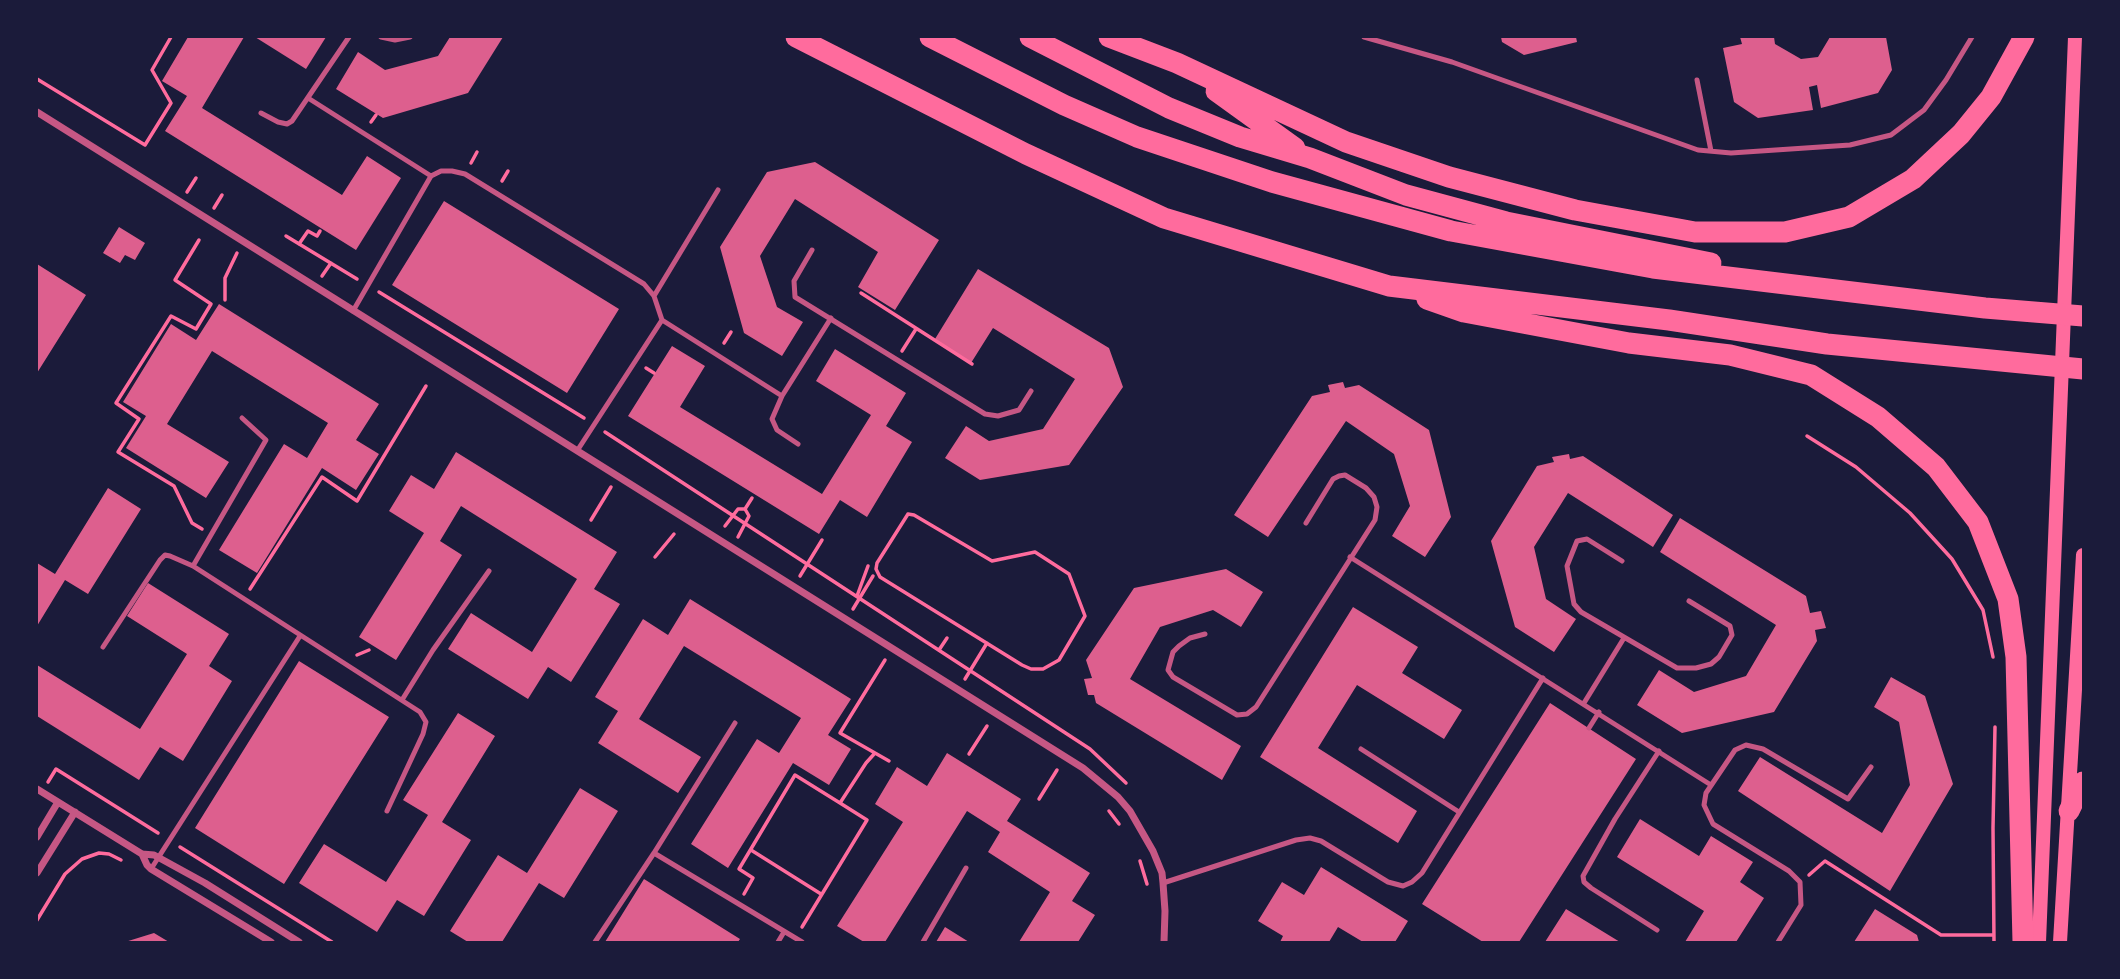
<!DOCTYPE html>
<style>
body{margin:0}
#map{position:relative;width:2120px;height:979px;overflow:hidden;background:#1b1b3a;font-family:"Asap Condensed",sans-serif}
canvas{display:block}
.frame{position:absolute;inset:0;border:38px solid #1b1b3a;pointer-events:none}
</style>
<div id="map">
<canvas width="2120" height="979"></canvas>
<div class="frame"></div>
</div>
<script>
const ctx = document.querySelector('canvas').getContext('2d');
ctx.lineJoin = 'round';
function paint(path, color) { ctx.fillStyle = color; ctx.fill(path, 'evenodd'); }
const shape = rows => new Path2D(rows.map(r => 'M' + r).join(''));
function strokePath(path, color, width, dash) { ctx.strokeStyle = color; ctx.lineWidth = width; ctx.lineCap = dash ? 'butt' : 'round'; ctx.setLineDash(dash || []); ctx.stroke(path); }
paint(shape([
 [188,37,244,37,202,108,342,195,367,156,401,178,356,250,165,131,187,96,162,81],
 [255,37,326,37,306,69],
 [450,37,503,37,468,93,383,118,336,89,358,52,385,70,438,56],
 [1501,37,1576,37,1577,42,1524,55,1502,42],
 [1740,37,1774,37,1775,44,1801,59,1818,57,1830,37,1886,37,1892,70,1878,93,1821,108,1817,85,1809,87,1813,110,1758,118,1734,102,1723,48,1742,44],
 [815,162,939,240,895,310,858,287,878,252,795,199,760,256,777,307,803,322,782,356,744,333,720,247,767,172],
 [444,201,619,309,567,393,392,285],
 [119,227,145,243,135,260,125,255,120,263,103,253],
 [37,264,86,295,37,373],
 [978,269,1109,348,1123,387,1069,465,980,480,945,458,966,426,989,441,1043,429,1075,379,993,328,971,363,935,339],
 [219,304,379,404,356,440,379,454,356,490,322,468,257,573,219,550,284,444,307,458,328,423,212,351,167,424,229,462,206,498,126,448,146,416,123,402,171,324,196,340],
 [672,346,705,366,680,407,822,494,871,415,816,381,835,349,906,393,886,426,912,442,867,517,840,500,819,534,628,416],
 [1343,382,1345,388,1359,385,1429,430,1451,517,1425,557,1392,536,1410,506,1394,454,1346,421,1268,537,1234,515,1312,396,1330,392,1328,385],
 [456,452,617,552,594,589,620,604,571,682,548,667,528,699,448,649,471,613,532,652,577,579,461,506,440,541,462,555,396,660,359,637,424,533,389,511,411,475,434,489],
 [1569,454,1570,459,1583,456,1673,515,1653,547,1568,493,1534,547,1546,599,1576,619,1554,652,1515,627,1491,541,1537,466,1554,462,1552,457],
 [108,488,141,509,88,594,65,580,37,626,37,563,55,574],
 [1680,518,1806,596,1810,613,1821,611,1826,628,1815,630,1817,641,1774,712,1682,733,1637,705,1659,670,1694,692,1746,676,1776,625,1660,552],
 [1226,569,1263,592,1241,627,1213,610,1160,627,1130,679,1241,746,1222,780,1096,703,1094,695,1088,695,1084,679,1092,678,1086,660,1134,588],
 [148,583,229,634,209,666,232,681,183,761,160,747,139,780,37,716,37,665,140,729,187,654,127,616],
 [690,599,851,699,828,735,851,749,829,785,793,763,728,868,691,844,757,739,779,753,801,718,684,646,639,719,701,757,678,793,598,743,618,711,595,697,643,619,668,635],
 [1353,607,1418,647,1402,673,1462,710,1444,739,1357,685,1318,748,1417,811,1398,843,1260,757],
 [299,661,389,717,284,884,195,828],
 [1891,677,1925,696,1953,784,1890,891,1738,791,1760,757,1882,833,1910,785,1899,722,1874,707],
 [1550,703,1636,759,1519,942,1483,942,1422,904],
 [458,713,495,736,442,822,471,840,424,916,397,900,377,932,299,883,324,844,386,882,428,815,403,800],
 [947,753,1021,799,1007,821,1090,873,1072,901,1095,915,1078,942,1019,942,1050,892,988,852,1000,832,967,811,885,942,864,942,837,926,903,822,875,804,897,767,927,786],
 [580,788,618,811,564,898,539,883,502,942,468,942,450,931,498,855,527,873],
 [1640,819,1699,856,1711,836,1753,862,1740,882,1764,898,1736,942,1685,942,1704,911,1617,857],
 [1321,867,1408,921,1395,942,1363,942,1338,927,1329,942,1280,942,1283,936,1258,921,1282,882,1304,895],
 [644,879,740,939,738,942,605,942],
 [1566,909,1620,942,1545,942],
 [1875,909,1917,935,1919,942,1854,942],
 [945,927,969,942,936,942],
 [154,933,169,942,125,942]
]), '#dd5f8e');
strokePath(shape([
 [37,79,145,145,171,103,152,70,171,37],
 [371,122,376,115],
 [471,163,477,152],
 [502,181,508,171],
 [187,192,196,178],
 [214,208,222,195],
 [286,236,357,279],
 [199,240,175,280,211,304,196,329,171,316,116,403,139,419,118,452,174,486,192,523,202,529],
 [299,244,308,231,317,236,320,231],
 [322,276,331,263],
 [379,292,584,418],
 [861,293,972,364],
 [225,300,225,278,237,253],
 [724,343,731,332],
 [902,351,916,329],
 [646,368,654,373],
 [605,432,1090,749,1126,783],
 [1807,436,1856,467,1910,513,1952,559,1983,610,1993,657],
 [908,514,914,515,992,561,1035,552,1069,574,1085,616,1059,660,1043,669,1031,669,1022,665,880,577,876,569,877,563,908,514],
 [591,520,611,487],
 [725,526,738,509,745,509],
 [738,537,749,516,745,509,752,498],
 [655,557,674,534],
 [800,576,822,540],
 [250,589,322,477,357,501,426,386],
 [857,596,868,566],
 [853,609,873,576],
 [939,650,947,638],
 [357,655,369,650],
 [885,660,840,733,889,761],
 [965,679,987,643],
 [969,754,987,726],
 [48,782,56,769,158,833],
 [1039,799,1057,770],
 [1109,811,1119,824],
 [180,847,332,942],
 [751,850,821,894],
 [1140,861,1147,884],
 [1809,875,1825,861,1941,935,1994,935],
 [744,894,753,878,739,869,795,775,840,803],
 [37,920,65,874,82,859,99,853,109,854,121,860],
 [802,927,867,820,840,803,866,763,875,753],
 [1994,942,1993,828,1995,727]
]), '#ff6b9d', 3.5);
strokePath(shape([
 [381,37,395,40,410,37],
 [1364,37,1452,62,1698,150,1731,153,1850,145,1891,135,1924,110,1946,80,1972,37],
 [1697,80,1711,151],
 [308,98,431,176],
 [261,113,278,122,287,124,292,121,349,37],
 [812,250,794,281,795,297,985,414,998,416,1019,410,1031,391],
 [654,296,718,190],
 [353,311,431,176,441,171,452,171,465,174,644,284,654,296,662,320,782,396],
 [798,444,777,430,772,419,782,396,831,318],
 [577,451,662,320],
 [1350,557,1711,785],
 [1622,561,1587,539,1577,541,1567,566,1574,604,1581,612,1677,668,1696,668,1711,664,1719,657,1732,635,1730,626,1689,601],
 [193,566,266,440,242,418],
 [1205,634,1190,638,1179,646,1173,652,1168,670,1173,677,1237,715,1247,714,1256,707,1375,520,1377,507,1374,497,1366,488,1345,475,1339,476,1333,479,1306,523],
 [103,647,160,560,165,555,170,556,193,566,420,712,426,722,423,734,387,811],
 [402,700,433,650,489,571],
 [1584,703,1624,638],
 [1589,728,1599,712],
 [1361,749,1459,812],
 [654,853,802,942],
 [151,869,300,636],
 [1163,883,1296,840,1310,838,1321,841,1388,882,1403,886,1412,882,1422,873,1543,678],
 [1657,930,1591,888,1584,882,1583,876,1615,819,1659,751],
 [595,942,654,853,735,723],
 [778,942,784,932],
 [923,942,966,868],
 [1778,942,1801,905,1800,882,1789,871,1713,824,1704,805,1706,793,1735,750,1746,745,1763,749,1848,799,1871,767]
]), '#c65784', 5);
strokePath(shape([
 [37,112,1083,768,1118,797,1130,811,1153,851,1162,873,1163,883,1165,911,1164,942],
 [37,789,142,854,154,855,205,883,299,942],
 [37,837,58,802],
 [142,854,147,865,151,869,271,942],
 [37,873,75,812]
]), '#c65784', 7);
strokePath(shape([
 [2039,942,2075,37],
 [2060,942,2083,555]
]), '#ff6b9d', 14);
strokePath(shape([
 [796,37,1026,154,1164,218,1389,286,1669,320,1827,344,2083,369],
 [930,37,1064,105,1137,137,1272,182,1451,231,1653,268,1985,308,2083,316],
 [1030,37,1169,108,1240,137,1310,158,1406,195,1506,222,1711,263],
 [1109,37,1177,63,1346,142,1449,177,1575,210,1695,232,1785,232,1849,217,1913,179,1961,134,1991,97,2024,37],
 [1216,91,1295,148],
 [1427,299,1464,312,1629,343,1730,355,1811,375,1878,417,1936,467,1978,522,2008,599,2016,657,2023,942],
 [2069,811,2083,782]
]), '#ff6b9d', 21);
</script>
